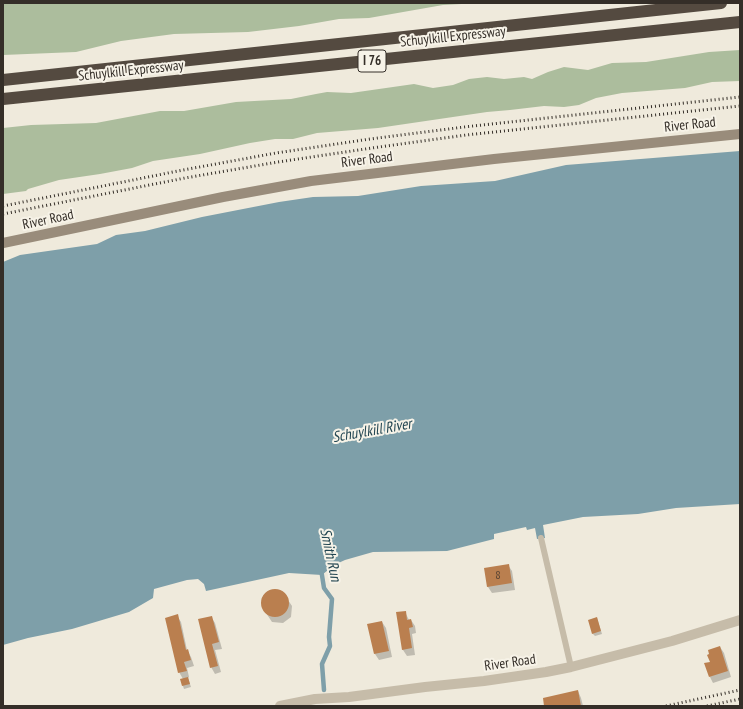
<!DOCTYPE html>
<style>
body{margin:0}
#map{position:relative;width:743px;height:709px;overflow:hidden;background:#efeadc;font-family:"PT Sans Narrow",sans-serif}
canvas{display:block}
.frame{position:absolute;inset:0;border:4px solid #342e28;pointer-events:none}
</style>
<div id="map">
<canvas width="743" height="709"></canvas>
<div class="frame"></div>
</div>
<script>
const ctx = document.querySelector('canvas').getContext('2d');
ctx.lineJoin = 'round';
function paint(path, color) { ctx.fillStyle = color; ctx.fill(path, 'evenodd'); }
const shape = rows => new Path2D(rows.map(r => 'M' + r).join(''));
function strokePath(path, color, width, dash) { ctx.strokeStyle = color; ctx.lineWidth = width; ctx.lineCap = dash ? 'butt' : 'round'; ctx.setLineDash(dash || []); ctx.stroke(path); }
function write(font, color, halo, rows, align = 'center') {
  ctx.font = font + ' "PT Sans Narrow",sans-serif'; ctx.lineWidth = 4; ctx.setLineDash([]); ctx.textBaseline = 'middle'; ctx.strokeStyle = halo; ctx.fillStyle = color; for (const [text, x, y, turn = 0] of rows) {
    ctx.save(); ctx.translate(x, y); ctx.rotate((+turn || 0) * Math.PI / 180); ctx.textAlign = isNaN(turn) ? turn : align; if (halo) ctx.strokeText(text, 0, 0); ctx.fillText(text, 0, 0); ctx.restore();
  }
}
paint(shape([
 [3,3,480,3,443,5,369,18,339,19,299,26,248,32,174,34,121,41,76,52,3,55],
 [740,50,740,81,712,82,685,88,622,93,596,98,579,105,564,107,544,106,510,110,487,112,378,128,317,133,293,139,275,139,250,143,200,154,153,161,132,168,100,174,59,180,28,189,26,191,3,194,3,128,31,125,96,123,160,111,184,111,236,102,291,99,316,94,327,92,351,93,414,84,433,88,453,85,469,79,487,77,504,79,524,77,532,79,548,72,564,67,588,70,612,63,646,62,709,52]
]), '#acbd9d');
paint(shape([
 [740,151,740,504,676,508,638,514,583,517,543,525,545,538,537,539,535,528,527,530,526,527,494,534,494,539,447,551,373,552,345,560,334,565,322,575,289,573,206,591,204,584,198,579,187,580,154,589,153,598,129,612,72,629,28,638,3,645,3,262,20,255,97,244,116,235,145,231,202,217,279,202,313,197,358,196,421,186,495,181,566,165]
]), '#7e9fa9');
paint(shape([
 [508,565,512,571,515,590,492,593,488,587,485,569],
 [271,590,282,591,292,606,291,617,283,623,272,622,262,607,263,596],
 [405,612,409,620,411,620,415,626,416,633,412,634,415,655,407,656,403,650,398,613],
 [177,616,181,622,187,650,191,657,194,666,187,668,189,677,188,678,191,687,184,689,181,680,183,679,179,672],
 [211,617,215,623,222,649,215,650,221,672,215,674,211,667],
 [597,618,602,634,595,636,593,634],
 [382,622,386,628,392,657,379,660,375,654,369,625],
 [720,647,724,653,731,677,713,683,710,677,711,662],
 [578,691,581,698,583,706,545,706]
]), '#0003');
strokePath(shape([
 [321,569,324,588,332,599,329,637,330,646,322,664,324,690]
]), '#7e9fa9', 4.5);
paint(shape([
 [509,564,512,583,487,587,484,568],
 '261 603a14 14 0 1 1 28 0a14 14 0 1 1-28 0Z',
 [406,611,407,620,411,619,413,627,409,628,412,648,402,650,396,612],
 [178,614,186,650,188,649,191,660,184,662,187,671,178,673,165,618],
 [212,616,219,642,212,644,218,666,210,668,198,619],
 [597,617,601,631,592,634,588,620],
 [382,621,389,651,374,654,367,624],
 [720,646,728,671,709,677,704,663,710,662,707,655,709,654,708,650],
 [188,677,190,684,182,686,180,679],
 [578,690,581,706,544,706,543,698]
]), '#ba7f4f');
strokePath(shape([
 [541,538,571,667]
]), '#c6bca9', 6);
strokePath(shape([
 [280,706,315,699,349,697,425,687,484,681,546,672,571,667,672,641,740,620]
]), '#c6bca9', 10);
strokePath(shape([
 [3,243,223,197,311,181,494,159,740,134]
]), '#998c7b', 10);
strokePath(shape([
 [3,80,721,3],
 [3,99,740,22]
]), '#544a40', 12);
strokePath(shape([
 [3,206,183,170,276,153,370,139,464,127,740,97],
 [3,214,185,178,278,162,372,148,466,135,740,106],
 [666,706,740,690],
 [707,706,740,699]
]), '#342e28', 3, [1, 3]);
write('12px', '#564232', null, [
 ["8",498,576]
]);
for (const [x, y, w] of [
 [372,61,28]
]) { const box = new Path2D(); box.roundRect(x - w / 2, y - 11, w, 22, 3); ctx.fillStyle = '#f7f3e8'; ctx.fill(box); strokePath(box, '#342e28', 1); }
write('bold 13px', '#342e28', null, [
 ["I 76",372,61]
]);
write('14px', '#342e28', '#f7f3e8', [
 ["Schuylkill Expressway",453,37,-6],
 ["Schuylkill Expressway",131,71,-6],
 ["River Road",690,125,-6],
 ["River Road",367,160,-7],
 ["River Road",48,220,-12],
 ["River Road",510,663,-8]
]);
write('italic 15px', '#224551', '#f7f3e8', [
 ["Schuylkill River",372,431,-10],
 ["Smith Run",330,555,78]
]);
</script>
